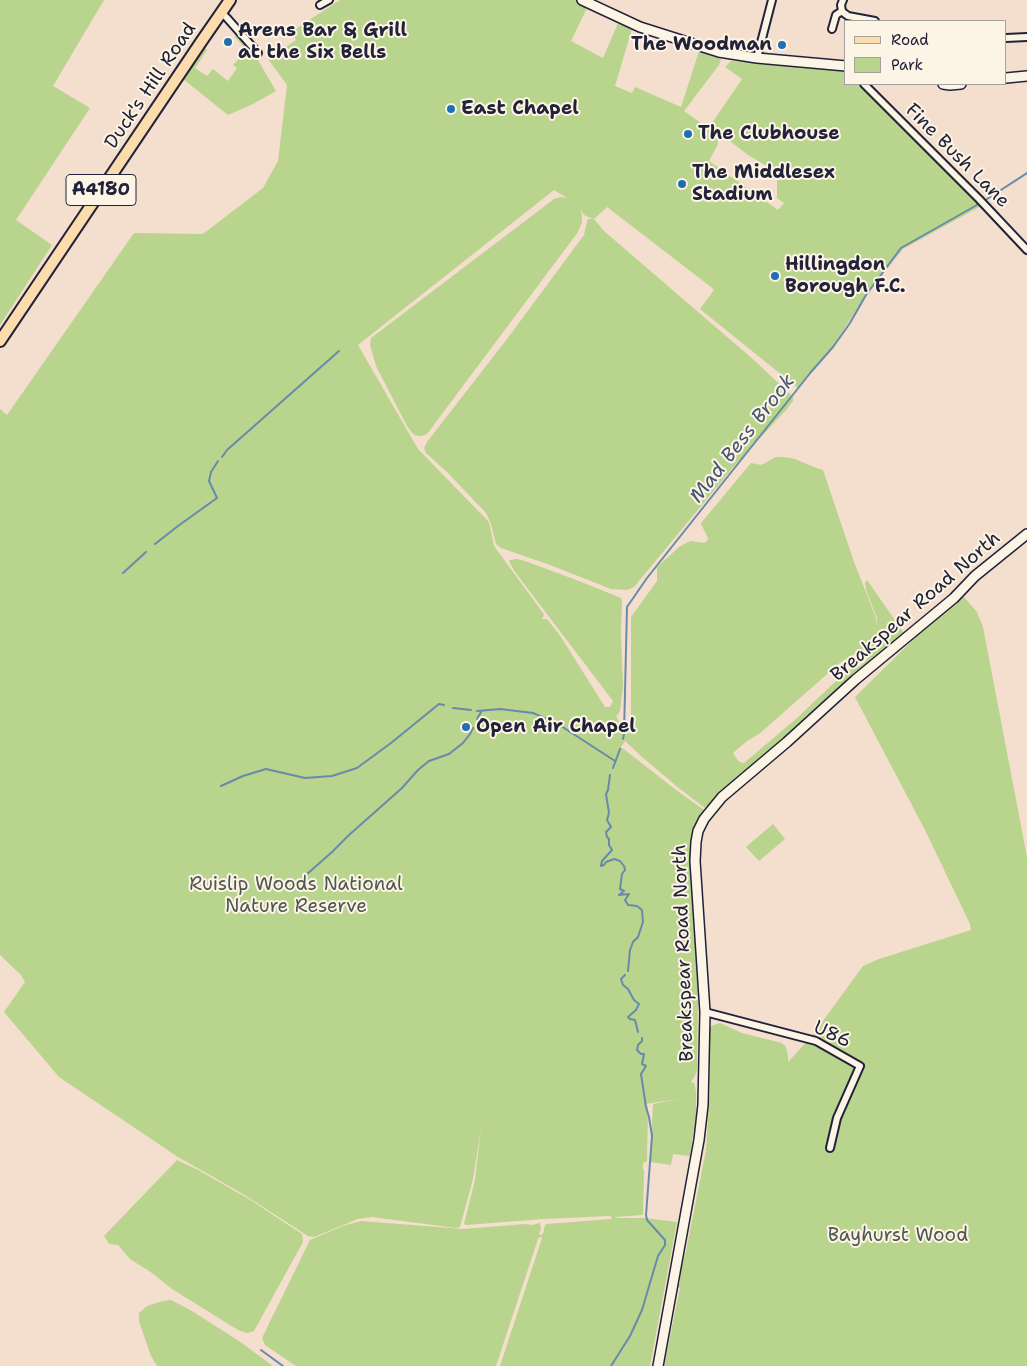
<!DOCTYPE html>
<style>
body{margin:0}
#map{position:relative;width:1027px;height:1366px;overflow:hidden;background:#f4dece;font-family:"Shantell Sans",sans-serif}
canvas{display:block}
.legend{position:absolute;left:844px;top:20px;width:162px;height:65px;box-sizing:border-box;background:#fcf5e5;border:1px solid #a5a1a1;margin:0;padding:6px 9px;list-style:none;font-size:15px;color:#22223b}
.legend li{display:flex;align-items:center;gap:10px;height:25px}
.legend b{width:25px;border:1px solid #a5a1a1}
</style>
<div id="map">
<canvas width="1027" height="1366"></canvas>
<ul class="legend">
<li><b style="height:6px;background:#fcdcac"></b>Road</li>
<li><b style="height:14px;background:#b9d48c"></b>Park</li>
</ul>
</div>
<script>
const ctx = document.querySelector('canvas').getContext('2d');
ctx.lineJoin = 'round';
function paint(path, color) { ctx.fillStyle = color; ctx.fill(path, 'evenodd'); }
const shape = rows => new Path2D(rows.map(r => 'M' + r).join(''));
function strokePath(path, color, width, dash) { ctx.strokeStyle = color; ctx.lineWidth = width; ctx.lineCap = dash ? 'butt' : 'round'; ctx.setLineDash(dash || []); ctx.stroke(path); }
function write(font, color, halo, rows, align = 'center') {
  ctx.font = font + ' "Shantell Sans",sans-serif'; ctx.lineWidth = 4; ctx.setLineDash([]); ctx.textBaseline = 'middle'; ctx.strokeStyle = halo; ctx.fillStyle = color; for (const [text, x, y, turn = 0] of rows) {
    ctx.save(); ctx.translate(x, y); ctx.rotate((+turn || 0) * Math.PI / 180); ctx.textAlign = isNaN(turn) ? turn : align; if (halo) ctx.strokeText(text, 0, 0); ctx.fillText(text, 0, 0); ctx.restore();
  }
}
paint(shape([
 [0,0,104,0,53,86,90,108,16,220,52,245,0,325],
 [340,0,575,0,587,8,571,41,603,58,618,23,632,29,615,86,632,93,635,87,681,107,699,51,721,59,719,65,684,111,711,130,717,137,718,144,709,161,778,210,784,203,777,198,777,173,775,171,748,155,710,126,742,79,725,67,731,61,845,69,846,84,860,84,981,206,903,249,868,292,833,346,798,388,700,309,714,290,711,287,607,207,594,219,604,231,755,361,793,397,793,401,787,409,735,465,634,587,627,590,611,589,550,565,501,548,496,544,490,521,486,513,447,472,426,453,424,448,427,442,507,339,584,235,587,221,588,219,593,219,584,215,581,210,582,216,582,222,578,232,427,434,421,436,414,435,407,426,376,366,370,345,371,338,554,199,560,197,567,198,554,190,358,345,418,449,489,522,494,546,543,613,544,615,542,619,547,619,561,637,605,707,610,707,613,701,515,572,511,565,509,560,517,559,525,561,579,581,621,598,622,602,621,632,623,687,620,711,617,716,615,714,623,728,631,726,631,617,657,581,657,567,679,547,686,543,691,541,704,543,707,541,708,538,701,524,702,522,751,463,761,465,776,457,784,457,795,459,814,467,823,470,854,562,876,618,876,626,877,618,867,593,865,583,867,580,906,636,705,808,680,789,642,757,625,741,621,747,676,790,704,810,696,824,693,835,690,864,696,925,698,996,697,1070,695,1076,691,1082,694,1083,696,1091,696,1114,690,1156,673,1154,671,1165,650,1162,653,1104,678,1099,645,1104,647,1105,648,1108,647,1161,643,1163,643,1169,644,1171,643,1215,615,1217,616,1218,645,1218,677,1222,650,1366,500,1366,542,1238,540,1237,538,1239,496,1366,296,1366,265,1345,262,1338,310,1240,343,1226,361,1221,463,1229,525,1224,532,1225,540,1223,541,1229,539,1234,541,1235,543,1234,545,1225,547,1224,611,1219,612,1218,610,1216,543,1219,466,1225,464,1224,475,1180,481,1128,473,1179,460,1227,456,1228,372,1217,358,1219,314,1237,308,1236,243,1194,178,1157,59,1077,4,1012,25,982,21,975,0,955,0,409,7,415,134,233,203,234,263,188,278,161,287,85,268,59,296,40,291,32],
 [866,653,868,656,867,660,860,666,850,670,835,682,796,719,744,763,739,762,733,753,747,741,759,734,842,661,855,654,857,656],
 [237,34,255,55,276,91,253,104,228,115,183,79,205,48,207,50,195,68,207,76,213,69,228,81,237,68,233,65,243,54,247,58,250,54,235,37],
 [962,595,977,612,983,627,1027,857,1027,1366,664,1366,680,1288,678,1287,678,1284,680,1283,680,1272,686,1251,706,1150,710,1088,709,1031,711,1026,720,1023,742,1033,782,1043,786,1047,788,1056,788,1066,788,1062,812,1036,863,966,879,959,971,930,970,924,925,830,855,697,921,632],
 [773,824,785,839,759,861,746,847],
 [177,1160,198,1170,249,1199,302,1234,303,1242,254,1331,247,1333,238,1330,172,1289,152,1273,130,1259,118,1245,109,1244,104,1236],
 [171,1300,192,1311,239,1341,273,1366,157,1366,151,1356,141,1327,139,1321,139,1313,147,1306,163,1301]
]), '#b9d48c');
strokePath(shape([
 [987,199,1027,173],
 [222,457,227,450,339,351],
 [155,544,178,526,217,498,209,481,211,472,218,461],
 [123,573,146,552],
 [453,708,471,710],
 [477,711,500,709,533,713,558,724,615,761],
 [477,719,481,712],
 [623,739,624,734,627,607,647,578,811,372,833,347,850,323,866,295,901,248,977,205],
 [613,768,620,749],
 [610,775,608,790,606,794,609,813,607,820,611,827,606,832,607,837,609,839,609,845,612,850,602,861,601,866,604,865,606,862,614,859,620,861,624,866,625,870,622,874,620,889,624,891,619,895,629,894,625,900,628,905,637,906,642,910,643,922,638,937,633,942,630,950,628,971],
 [221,786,243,776,266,769,305,778,332,776,357,768,391,743,439,704,444,705],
 [289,890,332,852,349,835,402,788,418,770,429,761,449,754,463,743,470,734,473,728],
 [625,975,621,979,623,985,628,989,634,1000,639,1004,636,1010,628,1017,630,1019,635,1020,638,1032],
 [261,1350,283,1366],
 [611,1366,630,1336,642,1310,658,1256,665,1245,665,1240,647,1220,646,1215,652,1136,649,1117,646,1107,641,1074,646,1066,642,1064,644,1054,641,1054,637,1050,638,1045,642,1041,642,1038]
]), '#688aab', 2);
const street = shape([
 [843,0,841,5,842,11,844,13,848,16,875,21],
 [320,5,329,0],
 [222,13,227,18,258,53],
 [832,29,836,15,842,11],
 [1006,38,1027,37],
 [757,58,772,0],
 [864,84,979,199,1027,250],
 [705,1012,816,1041,860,1066,837,1118,830,1148]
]);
const secondary = shape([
 [582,0,640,27,719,52,757,58,846,66],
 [1006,78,1027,76],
 [943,84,950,85,961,84],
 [658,1366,699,1140,703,1105,705,1012,695,861,696,842,698,831,704,819,722,797,787,742,855,680,954,598,975,576,1027,534]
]);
const primary = shape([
 [0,341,201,42,230,0]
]);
strokePath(street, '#22223b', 10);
strokePath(secondary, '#22223b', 12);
strokePath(primary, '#22223b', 14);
strokePath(street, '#fcf5e5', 6);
strokePath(secondary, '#fcf5e5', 9);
strokePath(primary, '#fcdcac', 10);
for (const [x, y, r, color] of [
 [228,42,5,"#1f6fb2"],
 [782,45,5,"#1f6fb2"],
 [451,109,5,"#1f6fb2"],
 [688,134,5,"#1f6fb2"],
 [682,184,5,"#1f6fb2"],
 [775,276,5,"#1f6fb2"],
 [466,727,5,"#1f6fb2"]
]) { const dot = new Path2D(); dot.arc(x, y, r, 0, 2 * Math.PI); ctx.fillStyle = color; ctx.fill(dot); strokePath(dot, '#fcf5e5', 2); }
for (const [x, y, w] of [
 [101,190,70]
]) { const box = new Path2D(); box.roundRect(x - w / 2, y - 15.5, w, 31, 4); ctx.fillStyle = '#fcf5e5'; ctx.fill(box); strokePath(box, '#22223b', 1); }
write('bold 18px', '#22223b', null, [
 ["A4180",101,190]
]);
write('bold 19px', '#22223b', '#fcf5e5', [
 ["Arens Bar & Grill",238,31],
 ["at the Six Bells",238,53],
 ["The Woodman",772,45,"right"],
 ["East Chapel",461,109],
 ["The Clubhouse",698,134],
 ["The Middlesex",692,173],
 ["Stadium",692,195],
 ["Hillingdon",785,265],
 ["Borough F.C.",785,287],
 ["Open Air Chapel",476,727]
], 'left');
write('19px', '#22223b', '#fcf5e5', [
 ["Duck's Hill Road",151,86,-56],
 ["Fine Bush Lane",957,156,45],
 ["Breakspear Road North",916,607,-41],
 ["Breakspear Road North",684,953,-92],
 ["U86",832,1035,25]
]);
write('19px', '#4f5753', '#fcf5e5', [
 ["Ruislip Woods National",296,885],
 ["Nature Reserve",296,907],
 ["Bayhurst Wood",898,1236]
]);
write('italic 20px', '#455673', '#fcf5e5', [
 ["Mad Bess Brook",743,439,-52]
]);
</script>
